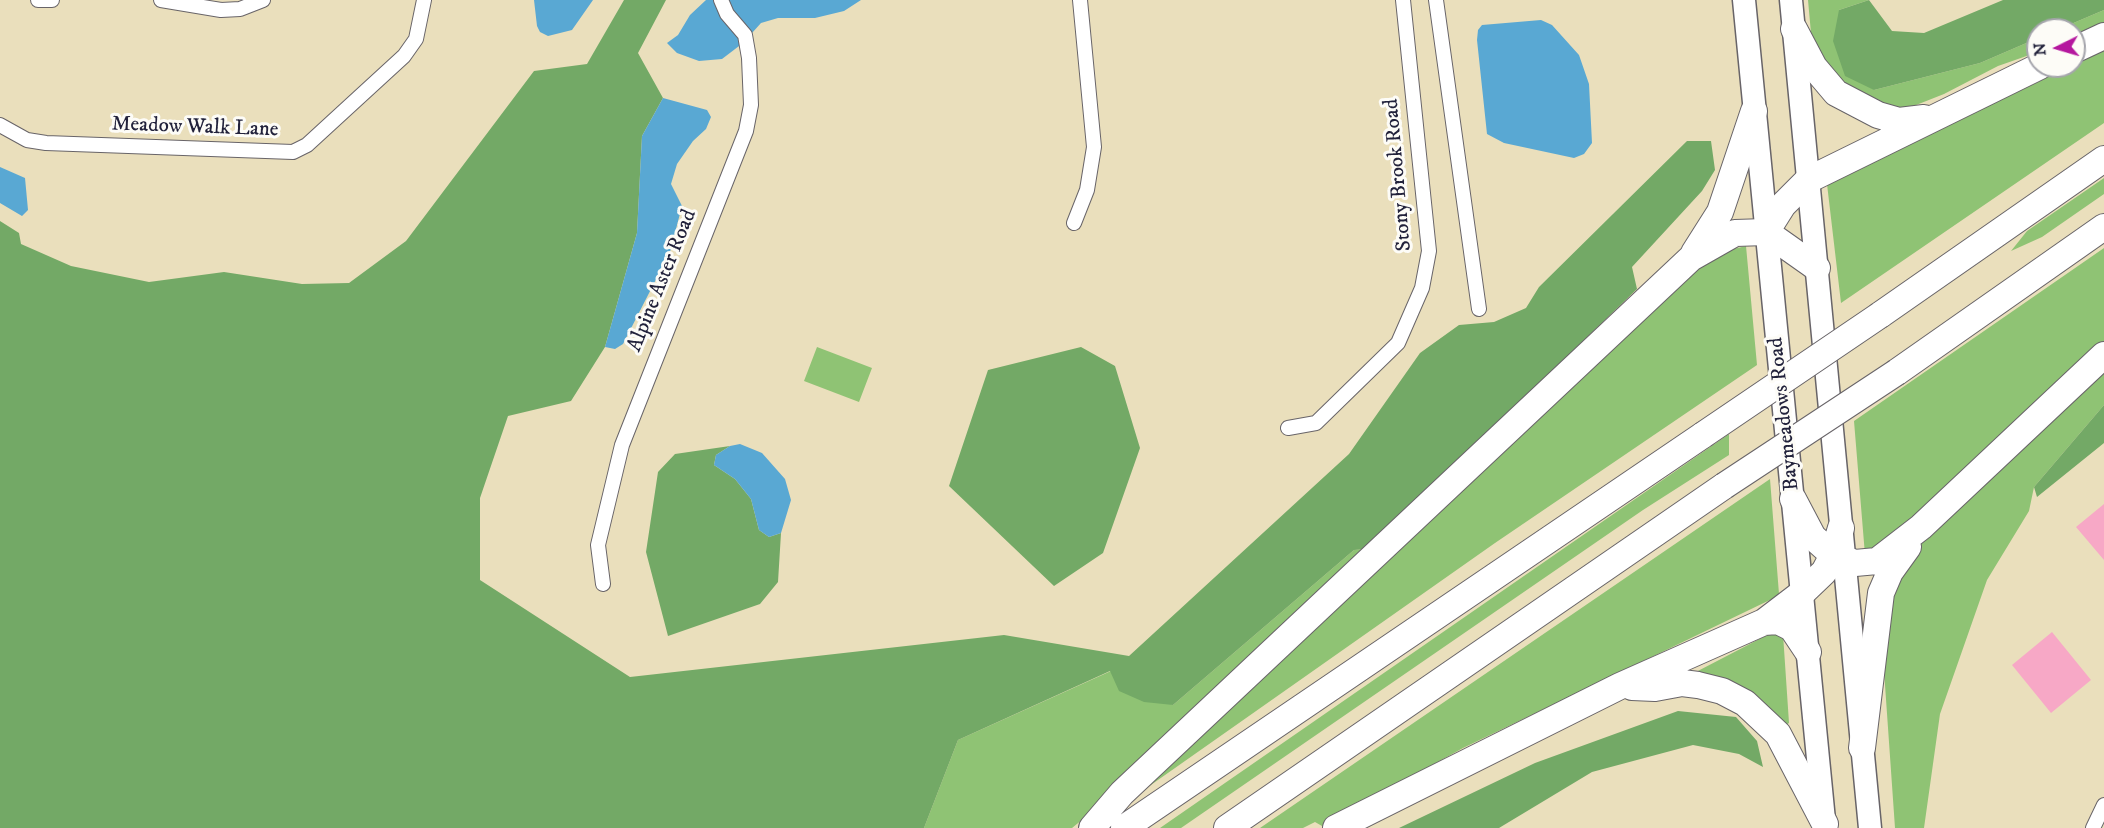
<!DOCTYPE html>
<style>
body{margin:0}
#map{position:relative;width:2104px;height:828px;overflow:hidden;background:#eadfbc;font-family:"IM FELL DW Pica",serif}
canvas{display:block}
.north{position:absolute;left:2026px;top:18px;width:60px;height:60px;box-sizing:border-box;background:#fdfcf7;border:2px solid #a5a5ac;border-radius:50%;rotate:265deg;font-size:16px;font-weight:700;line-height:24px;text-align:center;color:#22223b}
.north::after{content:'';display:block;margin:auto;width:21px;height:27px;background:#b5179e;clip-path:polygon(50% 0,100% 100%,50% 72%,0 100%)}
</style>
<div id="map">
<canvas width="2104" height="828"></canvas>
<div class="north">N</div>
</div>
<script>
const ctx = document.querySelector('canvas').getContext('2d');
ctx.lineJoin = 'round';
function paint(path, color) { ctx.fillStyle = color; ctx.fill(path, 'evenodd'); }
const shape = rows => new Path2D(rows.map(r => 'M' + r).join(''));
function strokePath(path, color, width, dash) { ctx.strokeStyle = color; ctx.lineWidth = width; ctx.lineCap = dash ? 'butt' : 'round'; ctx.setLineDash(dash || []); ctx.stroke(path); }
function write(font, color, halo, rows, align = 'center') {
  ctx.font = font + ' "IM FELL DW Pica",serif'; ctx.lineWidth = 6; ctx.setLineDash([]); ctx.textBaseline = 'middle'; ctx.strokeStyle = halo; ctx.fillStyle = color; for (const [text, x, y, turn = 0] of rows) {
    ctx.save(); ctx.translate(x, y); ctx.rotate((+turn || 0) * Math.PI / 180); ctx.textAlign = isNaN(turn) ? turn : align; if (halo) ctx.strokeText(text, 0, 0); ctx.fillText(text, 0, 0); ctx.restore();
  }
}
paint(shape([
 [1808,0,1869,0,1839,10,1874,90,1980,63,2038,38,2038,52,1998,66,1944,94,1906,109,1883,111,1843,90,1812,44],
 [2104,10,2104,32,2074,42,2074,30,2057,30],
 [2104,50,2104,123,1841,303,1827,184],
 [2104,178,2104,194,2042,237,2011,251,2027,231],
 [1746,246,1757,365,1495,543,1111,813,1684,277,1725,251],
 [2104,248,2104,345,1953,486,1865,555,1854,421],
 [817,347,872,368,859,402,804,381],
 [2104,371,2104,405,2034,487,2029,511,1987,580,1940,714,1924,828,1895,828,1882,642,1889,596,1920,544],
 [1729,434,1729,455,1643,510,1181,828,1160,828],
 [1770,479,1779,594,1774,598,1463,748,1322,826,1315,822,1303,828,1260,828],
 [1367,549,1350,561,1110,797,1072,828,924,828,958,740,1111,671,1173,705,1354,550],
 [1771,633,1783,634,1789,723,1783,727,1694,673]
]), '#8fc374');
paint(shape([
 [624,0,666,0,638,53,663,98,642,136,637,233,605,347,571,401,508,416,480,498,480,580,630,677,1004,635,1129,656,1349,454,1420,353,1459,325,1494,322,1526,308,1539,287,1687,141,1711,141,1715,170,1702,191,1632,267,1637,289,1367,549,1354,550,1173,705,1144,702,1119,691,1110,671,958,740,924,828,0,828,0,221,19,233,21,244,71,266,149,282,224,272,302,284,349,283,406,241,534,71,587,64],
 [1869,0,1892,31,1924,33,2003,0,2104,0,2104,10,2057,30,2038,30,2038,38,1980,63,1874,90,1845,76,1833,41,1839,10],
 [1081,347,1115,366,1140,448,1103,553,1054,586,949,486,988,370],
 [2104,405,2104,443,2037,497,2034,487],
 [730,446,716,455,714,465,735,479,751,499,759,530,769,537,781,533,778,582,760,604,668,636,646,552,658,472,675,454],
 [1678,711,1736,717,1757,741,1763,767,1739,754,1693,745,1592,772,1499,828,1399,828,1535,763]
]), '#73a966');
paint(shape([
 [534,0,593,0,572,30,548,36,540,32,537,26],
 [706,0,861,0,844,11,815,18,778,18,761,23,743,43,722,59,699,61,677,53,667,43,678,35,690,15],
 [1541,20,1552,25,1579,55,1589,84,1592,143,1584,154,1574,158,1504,143,1487,134,1477,40,1478,30,1482,25],
 [663,98,707,110,711,117,706,129,693,141,677,164,671,184,682,206,670,252,623,344,615,349,605,347,637,233,642,136],
 [0,167,25,178,28,210,22,216,0,203],
 [740,444,762,453,785,479,791,500,781,533,769,537,759,530,751,499,735,479,714,465,716,455,730,446]
]), '#59a8d3');
paint(shape([
 [2104,504,2104,560,2076,527],
 [2052,632,2091,680,2051,713,2012,665]
]), '#f7a8c6');
const street = shape([
 [38,0,52,0],
 [161,0,221,10,240,9,263,0],
 [1436,0,1479,309],
 [0,125,27,140,46,143,293,152,307,145,404,56,416,39,424,0],
 [1074,223,1087,190,1094,147,1080,0],
 [1288,428,1316,423,1398,343,1422,288,1429,251,1403,0],
 [603,584,598,545,622,445,746,131,751,105,749,58,745,35,727,14,721,0],
 [2093,828,2104,805]
]);
const primary = shape([
 [1744,0,1824,820],
 [1791,0,1870,828]
]);
const highway = shape([
 [1794,29,1814,67,1836,93,1878,115,1899,121,1924,118],
 [2074,50,2104,36],
 [1766,232,1783,205,1808,180,2040,66],
 [1694,253,1720,212,1754,111],
 [1880,315,2104,159],
 [1897,372,2104,227],
 [1793,499,1813,537,1833,555,1855,563,1877,561,1921,527,2104,355],
 [1764,622,1778,621,1792,628,1808,652],
 [1632,687,1655,688,1682,683,1698,685,1722,691,1745,703,1778,734,1825,824],
 [1862,748,1881,593,1890,572,1908,547],
 [1092,828,1122,793,1691,258,1735,233,1766,232,1817,268],
 [1124,828,1703,435],
 [1227,828,1724,486],
 [1336,828,1620,686,1764,622,1802,593,1824,572,1833,555,1841,528]
]);
strokePath(street, '#686468', 16);
strokePath(primary, '#686468', 25);
strokePath(highway, '#686468', 28);
strokePath(street, '#fff', 14);
strokePath(primary, '#fff', 22);
strokePath(highway, '#fff', 26);
const highwayBridge = shape([
 [1703,435,1880,315],
 [1724,486,1897,372]
]);
strokePath(highwayBridge, '#686468', 28, []);
strokePath(highwayBridge, '#fff', 26);
write('21px', '#22223b', '#fdfcf7', [
 ["Meadow Walk Lane",195,128,2],
 ["Stony Brook Road",1399,175,-95],
 ["Alpine Aster Road",663,281,-68],
 ["Baymeadows Road",1785,414,-96]
]);
</script>
